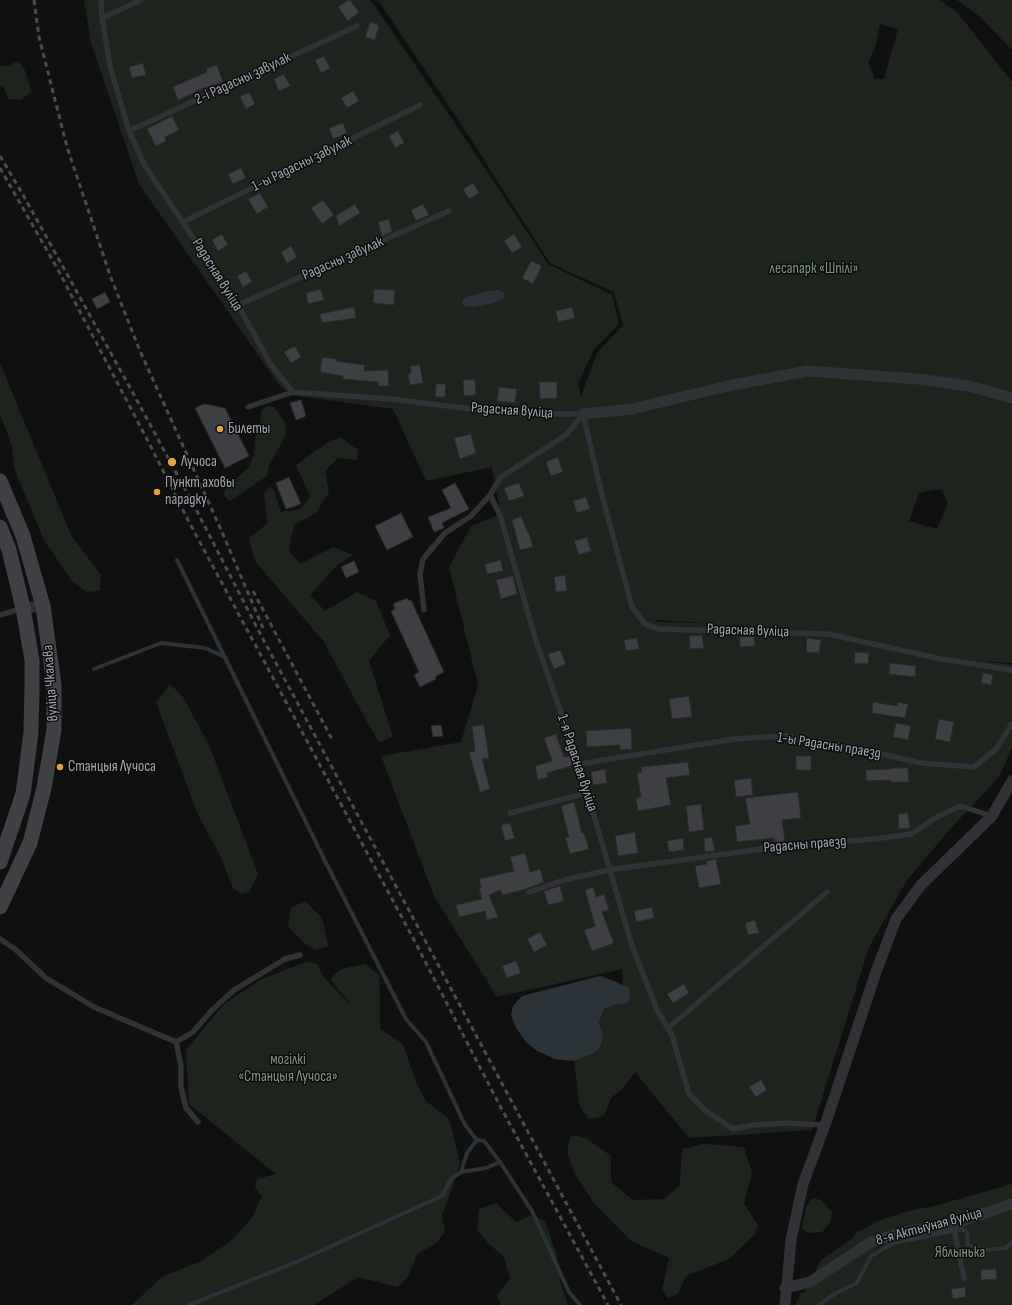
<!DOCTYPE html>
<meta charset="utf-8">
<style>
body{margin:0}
canvas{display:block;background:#101011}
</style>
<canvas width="1012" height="1305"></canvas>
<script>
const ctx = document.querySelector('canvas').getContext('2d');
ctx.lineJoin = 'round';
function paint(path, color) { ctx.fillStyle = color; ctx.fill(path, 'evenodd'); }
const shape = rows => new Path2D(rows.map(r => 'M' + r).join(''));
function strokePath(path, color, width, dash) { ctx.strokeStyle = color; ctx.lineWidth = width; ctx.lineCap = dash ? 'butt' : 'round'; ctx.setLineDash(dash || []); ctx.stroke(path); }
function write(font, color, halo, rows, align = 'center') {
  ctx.font = font + ' "Sofia Sans Condensed",sans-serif'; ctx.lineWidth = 3; ctx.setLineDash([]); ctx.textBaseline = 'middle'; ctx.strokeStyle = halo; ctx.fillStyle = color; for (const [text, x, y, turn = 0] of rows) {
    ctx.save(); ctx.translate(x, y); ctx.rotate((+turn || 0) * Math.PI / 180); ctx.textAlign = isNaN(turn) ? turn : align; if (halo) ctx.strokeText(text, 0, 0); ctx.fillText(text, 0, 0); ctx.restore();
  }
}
paint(shape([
 [84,0,369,0,375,6,462,134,548,264,612,295,619,324,593,351,578,384,581,396,597,353,623,325,614,292,550,263,465,130,380,3,376,0,939,0,957,12,1012,82,1012,663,982,661,1012,665,1012,748,999,777,951,828,907,880,869,947,812,1130,689,1138,635,1072,623,1088,611,1098,604,1116,589,1119,580,1107,574,1061,594,1053,603,1036,599,1022,604,1009,615,1005,623,1003,622,969,497,997,434,896,381,756,461,742,478,685,449,567,471,526,501,514,492,467,426,481,393,409,291,395,279,385,139,184,91,43],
 [880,24,898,29,884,79,875,79,868,62,875,49],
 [941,489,948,503,937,529,909,521,919,493],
 [656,619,659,620,710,623,658,622],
 [957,0,1012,0,1012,50,979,16],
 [18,61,26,72,31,92,21,100,8,99,4,88,0,86,0,66,8,66],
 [0,363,71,535,101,575,100,591,87,592,72,581,44,540,14,468,12,446,0,414],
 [268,406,274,407,286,424,285,437,269,465,267,476,230,501,223,495,228,486,249,467,254,455,255,439,260,426,261,410],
 [340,437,358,450,357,460,338,458,325,471,329,492,316,513,294,525,289,551,300,564,333,547,353,555,336,566,310,595,325,611,357,592,376,601,390,635,369,661,393,737,379,742,367,722,324,642,255,561,249,538,268,523,264,494,270,486,274,491,281,512,301,509,310,497,296,465,328,442],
 [170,684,183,697,209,745,258,874,249,892,241,894,233,888,220,855,198,815,156,702],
 [305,901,322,918,328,946,316,950,305,944,288,927,291,908],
 [306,962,317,964,324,977,348,1003,348,1001,330,979,341,969,365,964,379,975,380,1001,380,1029,403,1044,416,1082,426,1101,449,1119,460,1162,448,1200,442,1215,445,1231,437,1243,417,1254,408,1277,398,1287,358,1277,314,1305,132,1305,163,1276,200,1262,231,1241,252,1218,262,1196,255,1188,257,1179,276,1174,189,1104,186,1050,224,1004,262,979],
 [571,1135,586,1138,611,1156,611,1182,633,1200,664,1199,680,1185,681,1162,683,1149,704,1144,744,1147,752,1173,744,1204,758,1225,755,1234,729,1259,686,1276,678,1294,668,1298,662,1289,669,1258,631,1241,594,1203,575,1174,567,1152],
 [1012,1184,1012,1305,795,1305,801,1293,804,1293,821,1260,854,1237,856,1232,868,1227,875,1222,904,1212,938,1205],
 [812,1198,821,1200,832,1212,830,1223,822,1232,808,1233,802,1228,806,1207],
 [496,1203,516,1222,530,1216,545,1221,557,1257,561,1285,568,1305,501,1305,497,1295,510,1279,504,1257,489,1244,477,1229,479,1209]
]), '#1d231d');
paint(shape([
 [498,290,504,292,504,298,494,303,473,307,464,306,462,301,465,297,484,292],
 [600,976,614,981,629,988,630,999,628,1003,615,1005,604,1009,599,1022,603,1036,600,1047,594,1053,574,1061,555,1059,537,1051,526,1042,516,1028,511,1015,513,1006,522,996]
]), '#2b3238');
strokePath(shape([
 [177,560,326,863,406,1019,426,1042,465,1125,477,1140,484,1141,500,1162,532,1211,569,1292,580,1305],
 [94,669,161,643,205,648,225,657],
 [461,1172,486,1168,500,1162],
 [189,1305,294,1263,442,1196,451,1179,461,1172,467,1153,477,1140],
 [819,1305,836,1293,857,1283,871,1256,894,1243,962,1229,967,1232,968,1245,985,1250,1006,1248,1012,1242]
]), '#2b3238', 4);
const building = shape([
 [348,0,350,0,359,12,348,21,338,7,348,0],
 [370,22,379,25,375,40,365,37,370,22],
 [324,56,330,68,321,73,315,60,324,56],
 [143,63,146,75,132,78,129,67,143,63],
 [217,65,223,82,196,91,196,92,178,100,173,87,207,72,206,69,217,65],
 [284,74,290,86,279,91,274,79,284,74],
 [353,91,359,101,347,108,341,98,353,91],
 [249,92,255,104,246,109,240,97,249,92],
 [172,116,179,130,165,137,166,141,156,146,147,129,172,116],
 [343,123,347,133,333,139,329,128,343,123],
 [398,131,404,143,395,148,389,136,398,131],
 [241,168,246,178,233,184,228,174,241,168],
 [473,183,479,193,469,199,463,189,473,183],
 [260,193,268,207,257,214,248,199,260,193],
 [323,200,334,215,322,224,311,208,323,200],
 [355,204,360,213,339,226,336,216,355,204],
 [423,204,429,215,416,221,411,210,423,204],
 [389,219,392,232,382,236,378,222,389,219],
 [222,234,228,245,218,251,212,240,222,234],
 [514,234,522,247,512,253,504,241,514,234],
 [291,246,297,257,287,263,281,252,291,246],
 [531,261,542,266,533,284,522,278,531,261],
 [246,271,252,282,243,287,237,276,246,271],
 [321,289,324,300,308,304,306,293,321,289],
 [374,289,395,290,394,305,373,303,374,289],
 [105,292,110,302,97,309,92,299,105,292],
 [354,307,356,318,322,323,320,314,354,307],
 [572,307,575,318,558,322,556,311,572,307],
 [295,346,301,357,291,363,284,352,295,346],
 [322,357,336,359,336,361,365,365,364,371,388,370,389,386,378,386,378,382,343,379,343,376,320,372,322,357],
 [420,365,423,383,410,385,408,374,411,373,410,366,420,365],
 [475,379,476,395,464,396,463,380,475,379],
 [539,382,557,382,557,398,540,399,539,382],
 [436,384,446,384,445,397,435,397,436,384],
 [499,387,517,389,515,403,497,401,499,387],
 [301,400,306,416,296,420,290,403,301,400],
 [204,404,225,408,249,456,225,468,195,408,204,404],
 [471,434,476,453,460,459,454,438,471,434],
 [558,457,563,472,551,476,546,462,558,457],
 [289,477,301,504,286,509,276,483,289,477],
 [455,483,469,509,442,523,444,528,434,532,428,517,451,508,442,490,455,483],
 [519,483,524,496,509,501,504,488,519,483],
 [586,497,590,509,577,513,573,501,586,497],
 [401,513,413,537,387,550,375,526,401,513],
 [521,516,528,533,529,533,533,547,520,550,512,520,521,516],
 [587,537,591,551,579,555,574,541,587,537],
 [501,560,503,571,487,574,485,564,501,560],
 [354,561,359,572,346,578,341,567,354,561],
 [565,575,567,591,556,592,554,577,565,575],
 [513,576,517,594,501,599,496,580,513,576],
 [407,598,409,601,411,600,444,672,435,677,436,679,420,687,414,675,419,672,391,611,395,609,393,604,407,598],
 [702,635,704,648,690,649,689,636,702,635],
 [754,636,755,646,740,647,740,637,754,636],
 [637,638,639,649,626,651,624,640,637,638],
 [807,638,821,640,819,653,806,652,807,638],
 [560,650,566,664,554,669,548,654,560,650],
 [855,652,869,653,868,664,854,663,855,652],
 [890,663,916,666,915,677,889,674,890,663],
 [983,673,993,675,991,685,981,683,983,673],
 [689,696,692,717,672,719,669,699,689,696],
 [873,702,897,706,898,702,908,704,905,718,872,713,873,702],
 [939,719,954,722,950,742,935,739,939,719],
 [896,723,911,726,908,740,893,737,896,723],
 [441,725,443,736,433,737,431,726,441,725],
 [484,725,489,758,482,759,490,789,480,792,469,752,475,751,472,726,484,725],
 [631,728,632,749,620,750,620,745,587,747,586,731,631,728],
 [556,734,564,757,572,756,575,765,547,773,548,777,538,780,535,766,552,761,544,738,556,734],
 [796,756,811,756,811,770,796,770,796,756],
 [688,762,690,775,666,778,671,805,638,811,636,798,641,797,637,773,642,772,641,767,688,762],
 [891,768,908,768,909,782,891,782,891,780,866,781,866,770,891,769,891,768],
 [605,769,607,783,593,785,591,772,605,769],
 [751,778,753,795,736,797,734,780,751,778],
 [798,792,801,818,782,820,785,841,775,842,774,838,737,842,735,826,750,824,745,798,798,792],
 [574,802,582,833,584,833,589,849,570,854,565,837,569,837,561,806,574,802],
 [701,804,704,830,689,832,686,806,701,804],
 [908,813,910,828,899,829,898,814,908,813],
 [510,823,515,838,505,841,501,825,510,823],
 [635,832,638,853,618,856,615,836,635,832],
 [712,837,715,851,705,852,704,838,712,837],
 [683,838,684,850,669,852,667,841,683,838],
 [525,853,530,872,540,869,544,882,526,889,503,895,500,890,489,895,498,917,487,920,485,911,459,917,456,905,482,899,479,888,481,887,479,879,514,871,510,857,525,853],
 [716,859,721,884,699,888,695,866,707,864,706,861,716,859],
 [560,886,564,901,548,905,544,891,560,886],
 [593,887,596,897,604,894,609,910,602,912,614,943,592,951,584,930,595,926,585,890,593,887],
 [652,907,654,918,636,922,634,911,652,907],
 [755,920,759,933,748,935,745,923,755,920],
 [540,932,547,945,534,952,527,939,540,932],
 [516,961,521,973,507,978,502,966,516,961],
 [684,984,689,993,673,1003,667,994,684,984],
 [761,1080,767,1090,756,1097,749,1087,761,1080],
 [996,1269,997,1279,981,1280,981,1270,996,1269],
 [965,1287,966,1297,953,1299,951,1289,965,1287]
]);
paint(building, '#3f4044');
strokePath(building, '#2a2a2d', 1);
strokePath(shape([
 [101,0,102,18,110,66,129,131,145,166,238,305,271,365,293,392,391,399,511,414,583,414,602,495,632,607,645,624,658,629,828,634,941,659,1012,670],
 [102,18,141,0],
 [129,131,357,26],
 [183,222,420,105],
 [238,305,449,211],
 [248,407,293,392],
 [583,414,566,435,501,477,490,495,500,515,536,641,579,764,632,946,657,1010,672,1035,689,1094,706,1111,733,1129,753,1125,786,1123,825,1125],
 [424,610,420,574,423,559,445,533,471,516,490,495],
 [0,615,23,608],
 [579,764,734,739,784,736,859,749,921,763,974,767,996,749,1012,724],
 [510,813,587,793],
 [529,892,564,880,609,870,768,848,874,839,911,834,937,817,960,806,992,816],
 [0,939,15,949,46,978,94,1007,176,1042],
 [668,1028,827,892],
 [198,1122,186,1108,181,1087,181,1066,176,1042,193,1032,212,1010,234,990,285,959,300,955],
 [953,1224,964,1278]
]), '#313235', 5.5);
strokePath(shape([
 [583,414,632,409,732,385,808,371,918,379,969,386,1012,398],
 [23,608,43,606],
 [785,1288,810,1282,871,1242,904,1232,953,1224,1012,1204],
 [785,1305,791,1240,803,1184,825,1125,876,972,896,919,921,885,992,816,1012,781]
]), '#313235', 11);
strokePath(shape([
 [0,481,23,536,43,606,54,685,54,730,44,788,30,843,0,907],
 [0,527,9,550,23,608,32,660,32,687,31,733,23,794,0,862]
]), '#3f4145', 15);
strokePath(shape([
 [34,0,39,37,67,147,111,278,140,351,222,532,263,628],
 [0,156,22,193,133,393,199,515,255,624,621,1305],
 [0,168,57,268,149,443,188,520,413,938,500,1106,608,1305],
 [253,591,333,741]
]), '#4a4c50', 3, [5, 4]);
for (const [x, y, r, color] of [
 [220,429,4,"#daa53e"],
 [172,462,5,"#daa53e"],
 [157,492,4,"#daa53e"],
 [60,767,4,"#daa53e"]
]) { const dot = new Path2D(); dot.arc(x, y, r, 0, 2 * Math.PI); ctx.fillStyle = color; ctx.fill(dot); strokePath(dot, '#0b0b0c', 1.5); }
write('15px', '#a2a7b0', '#0b0b0c', [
 ["2-і Радасны завулак",243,79,-25],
 ["1-ы Радасны завулак",302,164,-26],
 ["Радасны завулак",343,259,-24],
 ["Радасная вуліца",217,275,58],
 ["Радасная вуліца",512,411,4],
 ["Радасная вуліца",748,631,2],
 ["вуліца Чкалава",51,683,-94],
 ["1-ы Радасны праезд",829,746,9],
 ["1-я Радасная вуліца",577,763,72],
 ["Радасны праезд",805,845,-5],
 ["8-я Актыўная вуліца",929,1227,-15]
]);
write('15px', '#7b997d', '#0b0b0c', [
 ["лесапарк «Шпілі»",814,269],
 ["могілкі",288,1060],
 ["«Станцыя Лучоса»",288,1077],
 ["Яблынька",960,1253]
]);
write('15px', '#a2a7b0', '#0b0b0c', [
 ["Билеты",228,429],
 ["Лучоса",181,462],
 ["Пункт аховы",165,483],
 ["парадку",165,500],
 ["Станцыя Лучоса",68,767]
], 'left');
</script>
